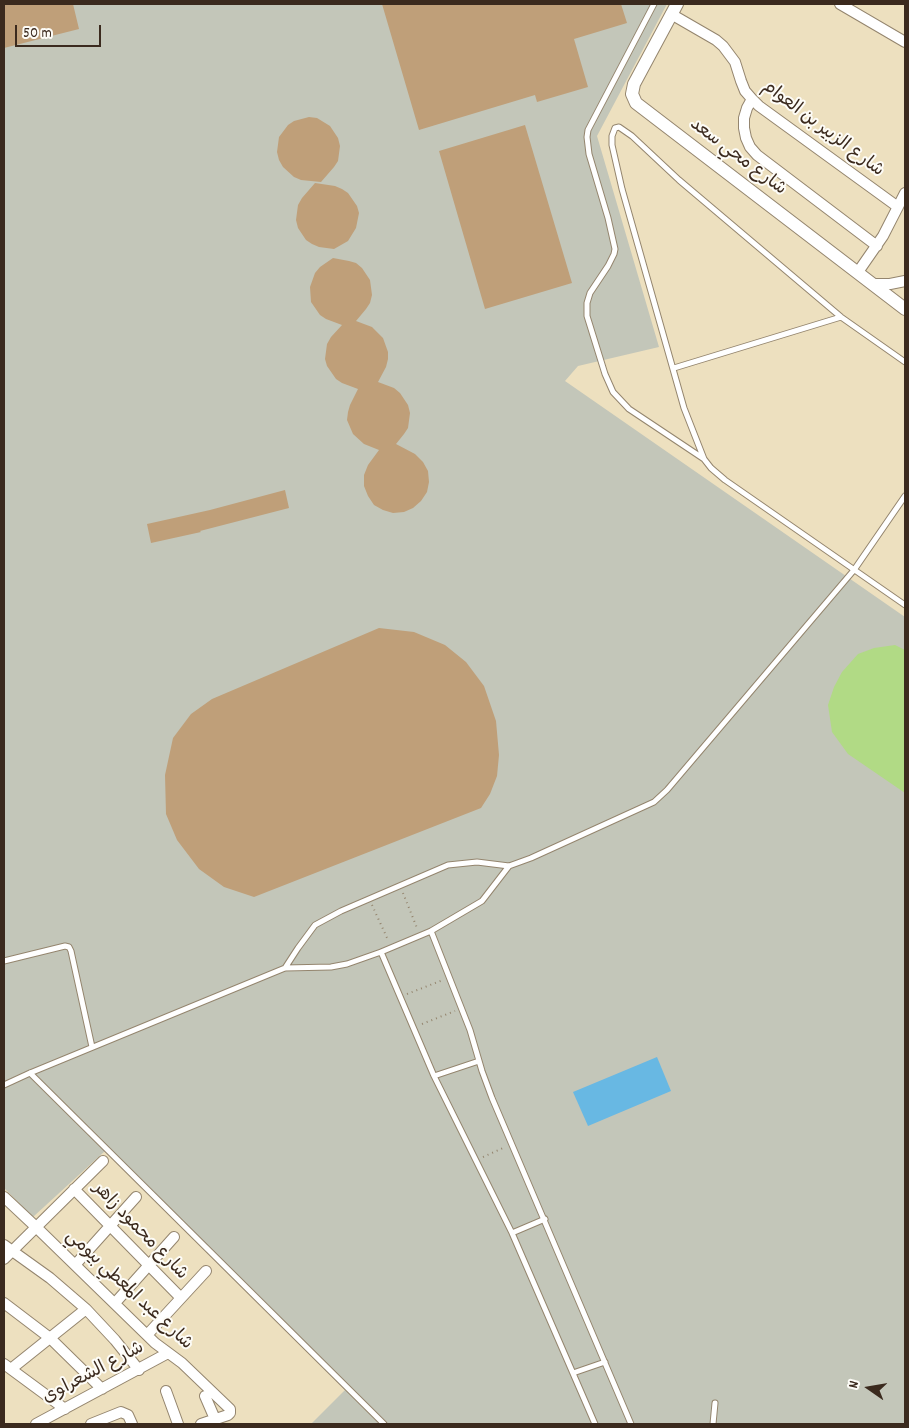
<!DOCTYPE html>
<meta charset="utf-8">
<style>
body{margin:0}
#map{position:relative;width:909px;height:1428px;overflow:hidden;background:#ede0bf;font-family:Dekko,sans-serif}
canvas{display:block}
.frame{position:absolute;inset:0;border:5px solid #3b2a1e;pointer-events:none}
.north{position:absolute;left:844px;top:1363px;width:50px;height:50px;-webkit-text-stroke:4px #fdfcf7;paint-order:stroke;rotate:283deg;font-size:14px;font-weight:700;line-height:20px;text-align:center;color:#3b2a1e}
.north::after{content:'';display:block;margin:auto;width:18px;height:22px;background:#3b2a1e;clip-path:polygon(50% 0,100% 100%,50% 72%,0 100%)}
.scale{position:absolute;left:15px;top:25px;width:86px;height:22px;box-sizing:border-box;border:2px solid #3b2a1e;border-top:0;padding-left:6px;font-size:15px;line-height:18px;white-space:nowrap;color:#3b2a1e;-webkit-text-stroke:4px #fdfcf7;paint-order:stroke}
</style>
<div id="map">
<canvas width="909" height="1428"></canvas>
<div class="frame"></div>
<div class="north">N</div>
<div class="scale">50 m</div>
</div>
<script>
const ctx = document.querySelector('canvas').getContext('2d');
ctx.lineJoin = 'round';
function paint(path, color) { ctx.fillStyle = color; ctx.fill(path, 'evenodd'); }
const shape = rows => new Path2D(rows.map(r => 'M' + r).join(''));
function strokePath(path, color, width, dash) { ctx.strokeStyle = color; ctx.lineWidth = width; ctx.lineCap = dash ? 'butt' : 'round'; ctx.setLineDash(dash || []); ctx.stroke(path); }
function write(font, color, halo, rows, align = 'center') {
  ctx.font = font + ' Dekko,"Playpen Sans Arabic",sans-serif'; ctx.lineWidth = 4; ctx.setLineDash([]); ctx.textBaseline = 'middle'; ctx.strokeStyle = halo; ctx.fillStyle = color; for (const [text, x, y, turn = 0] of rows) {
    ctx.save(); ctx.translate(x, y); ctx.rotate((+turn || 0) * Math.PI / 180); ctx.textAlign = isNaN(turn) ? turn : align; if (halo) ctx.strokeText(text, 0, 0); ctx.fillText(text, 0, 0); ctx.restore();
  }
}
paint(shape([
 [4,4,667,4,597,136,659,347,578,366,565,381,905,617,905,1424,311,1424,345,1390,105,1151,33,1217,4,1188]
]), '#c3c6b9');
paint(shape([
 [895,645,905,650,905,793,848,754,832,732,828,705,834,687,842,672,858,654,874,648]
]), '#b1da85');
paint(shape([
 [657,1057,671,1091,588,1126,573,1092]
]), '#68b8e3');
paint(shape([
 [4,4,73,4,79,29,4,48],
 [382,4,621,4,627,23,574,39,588,87,537,102,535,95,419,130],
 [309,117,317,118,330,126,338,138,340,146,338,161,334,167,321,182,301,180,294,177,283,167,279,160,277,152,279,137,288,125,294,121],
 [525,125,572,283,485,309,439,151],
 [315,183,335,186,342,189,348,193,357,206,359,213,356,228,348,241,334,249,319,247,312,244,306,240,298,228,296,220,298,205,302,198],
 [333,258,349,261,356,263,362,268,370,280,372,295,370,303,366,309,356,321,372,327,383,338,388,352,388,359,386,367,378,382,394,388,400,393,408,405,410,413,408,428,404,434,396,444,415,454,423,462,428,471,429,482,427,492,421,501,413,508,404,512,393,513,383,510,374,505,368,496,364,486,364,475,368,465,379,450,364,444,353,434,347,420,348,412,350,405,358,389,342,383,336,379,327,366,325,359,327,344,331,337,342,325,326,319,320,315,311,302,310,287,315,273,320,267],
 [285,490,289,508,200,531,201,532,151,543,147,524,210,510],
 [379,628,414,632,445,645,466,662,484,686,496,721,499,755,497,776,490,794,481,808,254,897,224,887,199,869,177,840,166,814,165,775,173,738,191,714,212,699]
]), '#bf9f79');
const service = shape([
 [654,4,588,130,587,137,589,154,608,218,615,249,614,254,608,266,590,293,587,303,587,316,605,374,613,392,629,409,704,459],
 [905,362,841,317,679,180,632,136,619,127,615,128,612,136,612,145,622,189,684,408,704,459,711,468,725,480,905,605],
 [674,368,841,317],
 [431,931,470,1030,482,1071,492,1098,631,1424],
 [381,952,434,1076,512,1233,595,1424],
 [4,961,65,946,69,947,71,951,92,1047],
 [285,968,298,948,315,925,341,911,448,865,477,862,509,866,531,858,654,802,667,790,854,570,905,496],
 [30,1073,384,1424],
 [434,1076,479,1061],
 [4,1085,30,1073,285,968,331,967,347,964,381,952,431,931,482,901,509,866],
 [512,1233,545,1219],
 [573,1373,605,1362],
 [713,1424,715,1403]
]);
const minor = shape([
 [840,4,905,42],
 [671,14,716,40,723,46,735,62,741,81,745,91,752,99,759,106,898,207],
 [752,99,747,108,744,118,744,128,746,138,750,147,757,155,877,246],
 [858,272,883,236,905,193],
 [873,284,890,284,905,281],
 [74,1189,181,1298],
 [4,1197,36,1227,155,1343,182,1363,230,1409,230,1413,228,1415,201,1424],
 [4,1245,50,1278,86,1309,115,1340,139,1370],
 [4,1259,103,1161],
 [75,1265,136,1197],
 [4,1303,50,1338,102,1389],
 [115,1303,174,1237],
 [147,1335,206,1271],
 [4,1364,65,1409],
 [11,1369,86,1309],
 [166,1391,178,1424],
 [205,1396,215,1419],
 [36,1424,168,1353],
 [91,1424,121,1412,128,1415,132,1424]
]);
const tertiary = shape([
 [677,4,634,84,632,94,636,103,905,309]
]);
strokePath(service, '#94856e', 7);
strokePath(minor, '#94856e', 12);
strokePath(tertiary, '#94856e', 14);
strokePath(shape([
 [403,893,417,928],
 [372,905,388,940],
 [407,994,443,980],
 [422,1024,455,1011],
 [483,1157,503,1148]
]), '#94856e', 2, [1, 4]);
strokePath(service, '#fff', 5);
strokePath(minor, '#fff', 10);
strokePath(tertiary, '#fff', 12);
write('18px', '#3b2a1e', '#fdfcf7', [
 ["شارع الزبير بن العوام",822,130,37],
 ["شارع محي سعد",737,158,37],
 ["شارع محمود زاهر",139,1232,46],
 ["شارع عبد المعطي بيومي",128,1291,43],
 ["شارع الشعراوى",94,1374,-28]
]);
</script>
